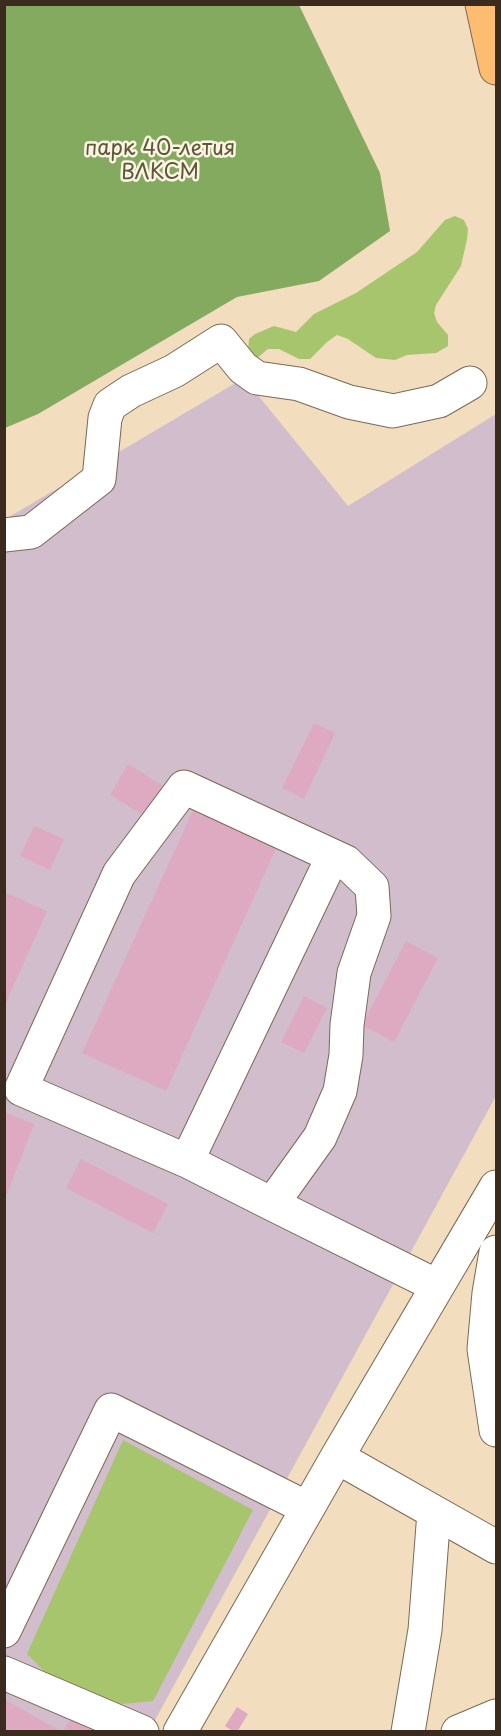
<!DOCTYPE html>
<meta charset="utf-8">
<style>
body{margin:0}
#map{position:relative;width:501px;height:1736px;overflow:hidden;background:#f3ddbf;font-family:"Playpen Sans",sans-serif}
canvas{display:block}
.frame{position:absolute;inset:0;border:6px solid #3b2a1e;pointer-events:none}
</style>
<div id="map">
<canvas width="501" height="1736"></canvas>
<div class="frame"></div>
</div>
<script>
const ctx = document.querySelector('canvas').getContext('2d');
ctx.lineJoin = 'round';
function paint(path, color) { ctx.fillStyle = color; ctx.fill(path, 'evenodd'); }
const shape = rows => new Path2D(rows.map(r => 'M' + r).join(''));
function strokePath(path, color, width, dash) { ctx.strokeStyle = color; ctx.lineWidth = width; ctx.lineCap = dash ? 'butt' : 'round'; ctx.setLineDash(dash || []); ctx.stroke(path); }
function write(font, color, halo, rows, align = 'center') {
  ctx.font = font + ' "Playpen Sans",sans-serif'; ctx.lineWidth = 5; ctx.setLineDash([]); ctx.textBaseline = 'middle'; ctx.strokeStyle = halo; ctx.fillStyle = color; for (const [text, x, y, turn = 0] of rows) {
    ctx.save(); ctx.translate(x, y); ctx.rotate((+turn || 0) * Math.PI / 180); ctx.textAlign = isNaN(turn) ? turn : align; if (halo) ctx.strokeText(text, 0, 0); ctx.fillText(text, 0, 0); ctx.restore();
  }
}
paint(shape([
 [244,378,348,506,496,414,496,1096,149,1731,5,1731,4,520]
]), '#d1bdcb');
paint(shape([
 [455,216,464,220,468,229,467,239,461,266,436,305,434,313,437,322,448,335,448,346,436,353,407,355,395,360,376,358,348,339,337,335,327,342,310,359,299,359,279,349,268,349,256,359,248,352,249,339,255,334,274,326,296,332,314,314,356,293,417,252,445,220],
 [123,1440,253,1510,153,1701,122,1704,93,1695,47,1674,27,1654]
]), '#a6c56c');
paint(shape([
 [5,4,299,5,380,173,390,231,319,281,237,297,38,414,5,428]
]), '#84aa60');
paint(shape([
 [314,723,335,733,304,799,282,788],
 [128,764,163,786,145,816,110,795],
 [196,804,279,842,166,1091,82,1053],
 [34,826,64,839,50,870,20,856],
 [4,892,47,911,4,1007],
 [406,941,438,958,394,1042,362,1025],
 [304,996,327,1008,304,1053,281,1042],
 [4,1112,34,1124,7,1194,4,1193],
 [81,1159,168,1204,153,1233,66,1188],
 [4,1699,62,1732,4,1732],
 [237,1707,248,1714,237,1732,234,1732,225,1726],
 [71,1718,91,1730,90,1732,63,1732]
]), '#deaac2');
const minor = shape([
 [4,535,31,532,99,479,105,418,110,405,131,391,174,371,221,341,243,368,257,378,299,384,349,402,393,411,439,401,470,383],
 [187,1161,333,856],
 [272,1204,320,1137,340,1091,346,1055,347,1025,354,973,374,916,372,887,346,862,184,787,119,874,21,1089,187,1161,272,1204,437,1286],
 [496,1252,489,1293,484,1349,496,1430],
 [337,1457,496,1547],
 [4,1631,111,1410,307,1508],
 [4,1673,142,1732],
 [180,1732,337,1457,496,1187],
 [408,1732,425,1630,434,1512],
 [458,1732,496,1716]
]);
const highway = shape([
 [482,4,496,68]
]);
strokePath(minor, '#7b6956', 35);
strokePath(highway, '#7b6956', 35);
strokePath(minor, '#fff', 33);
strokePath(highway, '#febc70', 33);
write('21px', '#5b5835', '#fcf5e5', [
 ["парк 40-летия",160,149],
 ["ВЛКСМ",160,173]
]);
</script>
